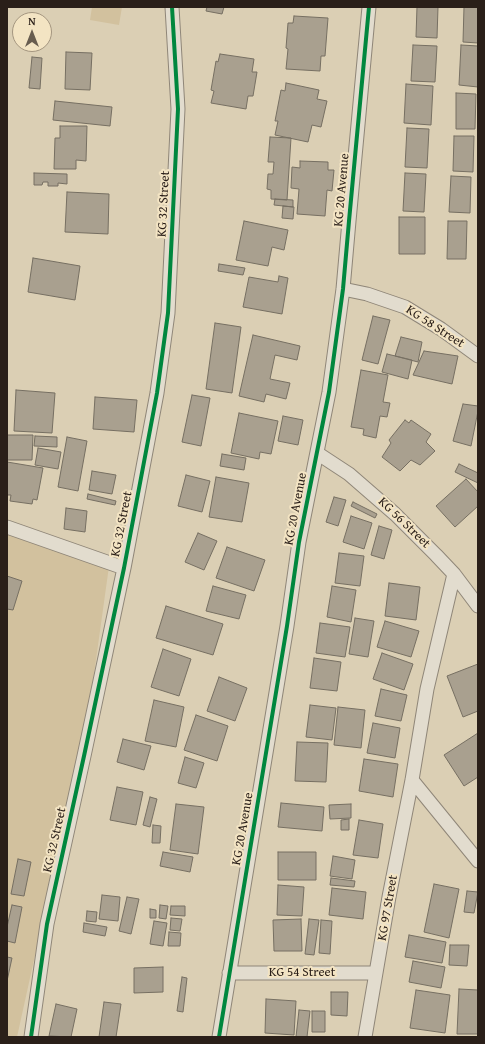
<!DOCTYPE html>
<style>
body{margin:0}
#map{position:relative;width:485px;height:1044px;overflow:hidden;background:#dbcfb4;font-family:"Gentium Book Plus",serif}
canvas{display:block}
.frame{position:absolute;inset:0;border:8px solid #2a1f19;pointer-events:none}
.north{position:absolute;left:12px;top:12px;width:40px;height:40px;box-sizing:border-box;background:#f3e4c3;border:1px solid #a3957f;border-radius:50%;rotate:0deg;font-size:11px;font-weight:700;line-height:16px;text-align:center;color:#2a1f19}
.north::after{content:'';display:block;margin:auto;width:14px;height:18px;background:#685d4f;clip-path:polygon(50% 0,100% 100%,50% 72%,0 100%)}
</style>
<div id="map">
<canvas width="485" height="1044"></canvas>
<div class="frame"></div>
<div class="north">N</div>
</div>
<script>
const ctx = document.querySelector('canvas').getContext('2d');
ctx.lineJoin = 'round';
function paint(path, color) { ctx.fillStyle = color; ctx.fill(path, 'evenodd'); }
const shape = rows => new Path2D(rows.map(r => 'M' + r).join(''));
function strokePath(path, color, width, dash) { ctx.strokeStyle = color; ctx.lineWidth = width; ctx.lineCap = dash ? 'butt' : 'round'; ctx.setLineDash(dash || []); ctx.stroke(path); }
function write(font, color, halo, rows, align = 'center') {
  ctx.font = font + ' "Gentium Book Plus",serif'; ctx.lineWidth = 4; ctx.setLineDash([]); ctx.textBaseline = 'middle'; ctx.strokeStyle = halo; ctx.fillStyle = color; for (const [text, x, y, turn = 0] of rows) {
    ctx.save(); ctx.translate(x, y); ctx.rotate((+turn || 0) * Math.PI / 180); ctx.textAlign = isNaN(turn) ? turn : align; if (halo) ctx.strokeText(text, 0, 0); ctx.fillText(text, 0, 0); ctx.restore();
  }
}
paint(shape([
 [92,7,122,7,119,25,90,20],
 [7,526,110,559,89,710,17,1037,7,1037]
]), '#d2c19e');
const building = shape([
 [207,7,224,7,222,14,206,11,207,7],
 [417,7,438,7,437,38,416,37,417,7],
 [464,7,478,7,478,43,463,42,464,7],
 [294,16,328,18,325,56,321,56,320,71,286,69,288,49,286,48,288,23,293,23,294,16],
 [413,45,437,46,435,82,411,81,413,45],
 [461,45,478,46,478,87,459,85,461,45],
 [66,52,92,53,90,90,65,89,66,52],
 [220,54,254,59,252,72,257,72,253,96,248,96,246,109,211,103,214,91,211,90,216,61,218,62,220,54],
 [32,57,42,58,40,89,29,88,32,57],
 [286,83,319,90,317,99,327,101,321,127,312,125,308,142,275,135,278,121,275,121,281,90,285,91,286,83],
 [406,84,433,86,431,125,404,123,406,84],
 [456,93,476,94,475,129,456,129,456,93],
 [55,101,112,107,110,126,53,120,55,101],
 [60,126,87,126,86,161,76,160,76,169,54,169,55,138,60,138,60,126],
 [407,128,429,129,427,168,405,167,407,128],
 [454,136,474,136,473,172,453,171,454,136],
 [270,137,291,138,287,200,271,199,271,190,267,189,268,174,273,174,274,162,268,162,270,137],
 [300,161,328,162,328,170,334,170,332,191,327,190,325,216,297,214,299,189,291,188,292,167,300,168,300,161],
 [34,173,67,174,67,184,58,183,58,186,48,186,48,182,43,182,42,185,34,185,34,173],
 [405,173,426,174,424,212,403,211,405,173],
 [451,176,471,177,470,213,449,212,451,176],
 [67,192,109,194,108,234,65,232,67,192],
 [275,199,293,200,293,207,274,205,275,199],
 [283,206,294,207,293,219,282,218,283,206],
 [399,217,425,217,425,254,399,254,399,217],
 [244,221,288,230,284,250,272,247,268,266,236,260,244,221],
 [448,221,467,221,466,259,447,259,448,221],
 [33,258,80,266,75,300,28,292,33,258],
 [219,264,245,268,243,275,218,271,219,264],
 [279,276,288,278,282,314,243,307,249,277,278,282,279,276],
 [373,316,390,320,378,364,362,360,373,316],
 [215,323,241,327,232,393,206,389,215,323],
 [253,335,300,346,297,360,275,355,270,379,290,383,286,399,266,394,264,402,239,396,253,335],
 [401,337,422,342,418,362,395,356,401,337],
 [424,351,458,356,452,384,413,375,424,351],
 [387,354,412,360,408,379,382,372,387,354],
 [361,370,388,375,383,402,390,403,387,417,380,416,376,438,363,435,364,429,351,427,361,370],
 [16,390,55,393,52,433,14,431,16,390],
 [192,395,210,398,201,446,182,442,192,395],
 [95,397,137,400,134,432,93,429,95,397],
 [463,404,478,406,478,411,471,446,453,441,463,404],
 [239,413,278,421,271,454,260,452,259,459,231,453,239,413],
 [283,416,303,420,298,445,278,441,283,416],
 [405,420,409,423,411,420,431,434,426,442,435,451,420,465,411,460,400,471,382,457,391,443,389,440,405,420],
 [7,435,33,435,32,460,7,460,7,435],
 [35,436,57,437,57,447,34,446,35,436],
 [67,437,87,441,78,491,58,487,67,437],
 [38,448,61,452,58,469,35,465,38,448],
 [222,454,246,458,244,470,220,466,222,454],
 [7,462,43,468,37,500,33,499,32,504,10,501,11,495,7,495,7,462],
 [459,464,478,473,478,483,455,472,459,464],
 [92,471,116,475,112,494,89,490,92,471],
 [186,475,210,481,202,512,178,506,186,475],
 [216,477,249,483,242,522,209,517,216,477],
 [466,479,478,492,478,506,455,527,436,506,466,479],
 [88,494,116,501,115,505,87,499,88,494],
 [334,497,346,500,338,526,326,522,334,497],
 [353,502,377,514,375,518,351,506,353,502],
 [66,508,87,511,85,532,64,529,66,508],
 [351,516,372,523,364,549,343,542,351,516],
 [379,526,392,530,384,559,371,555,379,526],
 [198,533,217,541,204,570,185,562,198,533],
 [227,547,265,560,254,591,216,578,227,547],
 [339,553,364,556,360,586,335,583,339,553],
 [7,576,22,581,13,610,7,609,7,576],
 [389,583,420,587,416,620,385,616,389,583],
 [213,586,246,595,239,619,206,611,213,586],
 [332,586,356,590,351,622,327,617,332,586],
 [166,606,223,624,213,655,156,638,166,606],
 [355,618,374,621,368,657,349,654,355,618],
 [385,621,419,631,411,657,377,647,385,621],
 [320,623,350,627,345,657,316,653,320,623],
 [163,649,191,659,179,696,151,687,163,649],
 [382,653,413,664,404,690,373,679,382,653],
 [314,658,341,662,337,691,310,688,314,658],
 [478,664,478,711,463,717,447,676,478,664],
 [219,677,247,688,235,721,207,711,219,677],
 [381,689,407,695,401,721,375,716,381,689],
 [154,700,184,707,176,747,145,741,154,700],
 [310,705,336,708,332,740,306,737,310,705],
 [338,707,365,710,361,748,334,745,338,707],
 [196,715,228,726,217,761,184,750,196,715],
 [373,723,400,728,395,758,367,753,373,723],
 [478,733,478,777,464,786,444,755,478,733],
 [123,739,151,746,144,770,117,762,123,739],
 [297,742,328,743,326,782,295,781,297,742],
 [185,757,204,763,196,788,178,783,185,757],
 [364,759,398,764,393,797,359,791,364,759],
 [117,787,143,792,136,825,110,820,117,787],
 [150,797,157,799,150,827,143,825,150,797],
 [281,803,324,807,322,831,278,827,281,803],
 [176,804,204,807,198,854,170,850,176,804],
 [351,804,351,818,330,819,329,805,351,804],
 [349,819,349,830,341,830,341,820,349,819],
 [359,820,383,824,378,858,353,855,359,820],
 [153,825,161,826,160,843,152,843,153,825],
 [163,852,193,857,190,872,160,866,163,852],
 [278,852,316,852,316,880,278,880,278,852],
 [333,856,355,860,352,879,330,876,333,856],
 [18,859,31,862,24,896,11,894,18,859],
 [331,878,355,881,354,887,330,885,331,878],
 [434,884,459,889,449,938,424,932,434,884],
 [278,885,304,887,302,916,277,915,278,885],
 [332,888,366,892,363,919,329,915,332,888],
 [467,891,478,892,474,913,464,912,467,891],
 [102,895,120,897,118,921,99,919,102,895],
 [127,897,139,899,131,934,119,931,127,897],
 [12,905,22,907,15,943,7,941,7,927,12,905],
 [160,905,168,906,166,919,159,918,160,905],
 [171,906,185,906,185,916,170,915,171,906],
 [150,909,156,910,156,918,150,918,150,909],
 [87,911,97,912,96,922,86,921,87,911],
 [171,918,182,919,180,931,170,930,171,918],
 [301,919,302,951,274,951,273,920,301,919],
 [309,919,319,920,314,955,305,954,309,919],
 [321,920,332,921,330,954,319,953,321,920],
 [154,921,167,923,163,946,150,944,154,921],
 [84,923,107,927,105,936,83,932,84,923],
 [169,932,181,933,180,946,168,946,169,932],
 [409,935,446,942,442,963,405,957,409,935],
 [450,945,469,945,467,966,449,965,450,945],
 [7,957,12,958,7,981,7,957],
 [413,961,445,967,441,988,409,982,413,961],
 [163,967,163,992,134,993,134,968,163,967],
 [182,977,187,978,183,1012,177,1011,182,977],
 [459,989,478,990,478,1034,457,1034,459,989],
 [416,990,450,995,445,1033,410,1028,416,990],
 [331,992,348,992,347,1016,331,1015,331,992],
 [266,999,296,1001,294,1035,265,1033,266,999],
 [104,1002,121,1004,116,1037,99,1037,104,1002],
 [56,1004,77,1009,71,1037,49,1036,56,1004],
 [299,1010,310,1011,307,1037,296,1037,299,1010],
 [312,1011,325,1011,325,1032,312,1032,312,1011]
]);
paint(building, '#a9a08f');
strokePath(building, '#766f62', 1);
const street = shape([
 [343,289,367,294,405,307,441,329,478,356],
 [317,453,349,474,395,514,436,555,454,574,478,606],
 [7,527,124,568],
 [412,780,478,861],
 [229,973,376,973],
 [31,1037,47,924,84,756,124,568,157,393,168,313,178,109,172,7],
 [219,1037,287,626,299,542,329,392,343,289,349,221,369,7],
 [365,1037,389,897,412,780,427,689,454,574]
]);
strokePath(street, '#8f8678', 15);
strokePath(street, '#e2dcce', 13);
strokePath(shape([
 [31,1037,47,924,84,756,124,568,157,393,168,313,178,109,172,7],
 [219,1037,287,626,299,542,329,392,343,289,349,221,369,7]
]), '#00873e', 4);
write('13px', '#2a1f19', '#f3e4c3', [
 ["KG 20 Avenue",342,190,-85],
 ["KG 32 Street",164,204,-87],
 ["KG 58 Street",435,327,33],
 ["KG 20 Avenue",296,509,-79],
 ["KG 56 Street",404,523,44],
 ["KG 32 Street",122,524,-79],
 ["KG 20 Avenue",243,829,-80],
 ["KG 32 Street",55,840,-77],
 ["KG 97 Street",388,908,-80],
 ["KG 54 Street",302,973]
]);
</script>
